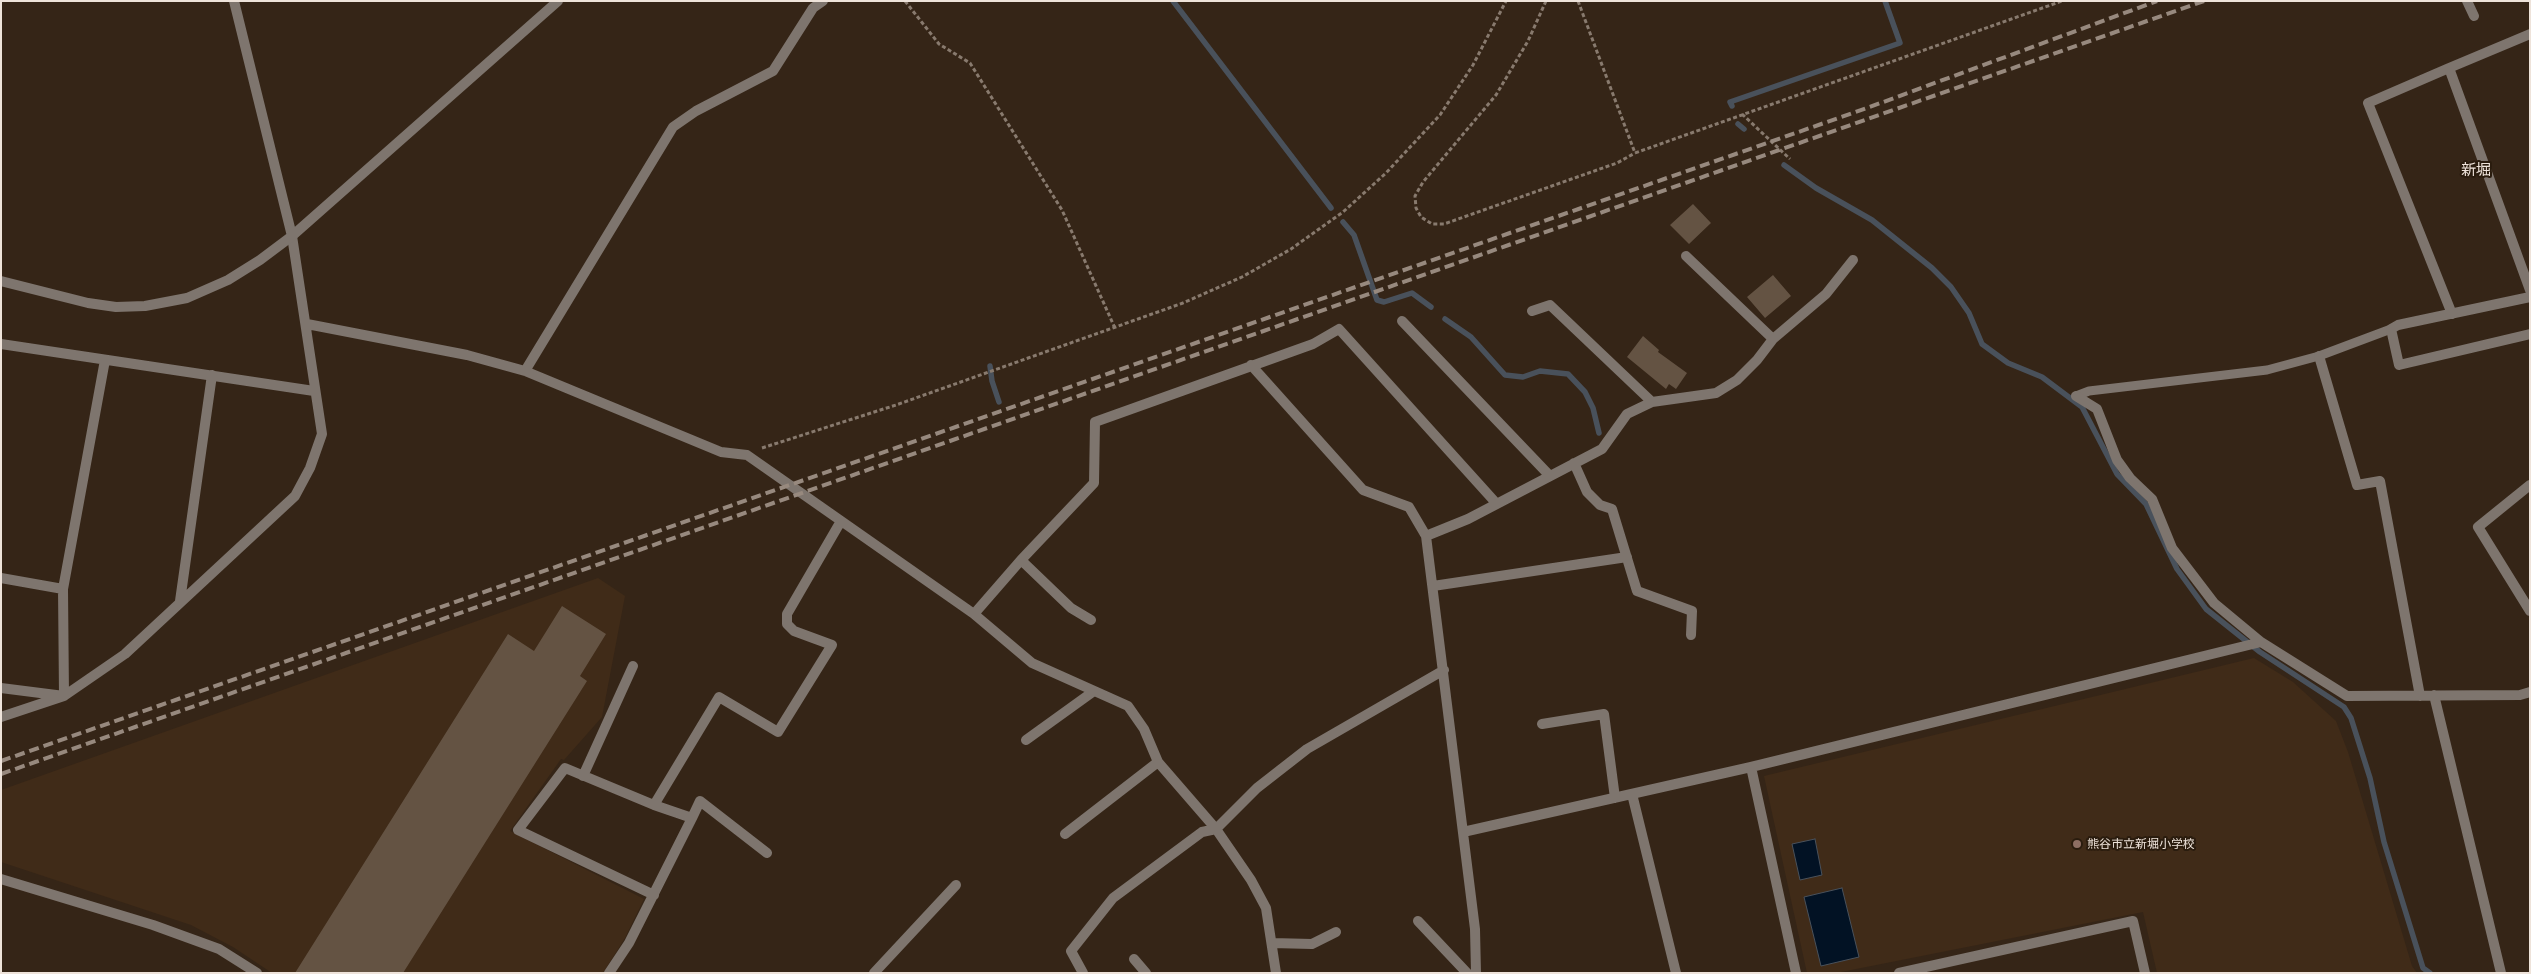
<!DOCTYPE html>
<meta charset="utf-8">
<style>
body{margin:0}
#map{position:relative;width:2531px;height:974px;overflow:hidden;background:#352517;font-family:Raleway,sans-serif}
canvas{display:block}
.frame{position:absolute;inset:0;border:2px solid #eee3da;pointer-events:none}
</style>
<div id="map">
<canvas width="2531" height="974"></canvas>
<div class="frame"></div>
</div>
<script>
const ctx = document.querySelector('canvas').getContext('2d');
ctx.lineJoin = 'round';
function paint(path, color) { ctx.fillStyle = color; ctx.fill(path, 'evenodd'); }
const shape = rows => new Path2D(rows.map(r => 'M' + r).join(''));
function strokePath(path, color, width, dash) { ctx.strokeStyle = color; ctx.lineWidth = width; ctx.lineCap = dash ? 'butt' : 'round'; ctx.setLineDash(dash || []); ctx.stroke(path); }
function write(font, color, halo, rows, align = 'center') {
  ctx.font = font + ' Raleway,"Noto Sans JP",sans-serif'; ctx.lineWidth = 4; ctx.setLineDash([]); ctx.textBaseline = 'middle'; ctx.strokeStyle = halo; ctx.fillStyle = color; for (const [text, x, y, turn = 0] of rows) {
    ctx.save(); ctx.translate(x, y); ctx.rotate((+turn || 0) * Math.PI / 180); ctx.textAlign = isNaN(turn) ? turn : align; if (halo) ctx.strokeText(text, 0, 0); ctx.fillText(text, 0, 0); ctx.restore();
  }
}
paint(shape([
 [598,578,625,596,602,717,564,760,561,759,510,831,644,899,625,938,603,973,272,973,233,947,191,925,1,862,1,790],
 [2254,658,2293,682,2336,721,2348,752,2412,966,2417,973,2157,973,2143,912,1836,973,1807,973,1764,776]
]), '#402b18');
const water = shape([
 [1815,839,1822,875,1800,880,1792,844,1815,839],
 [1842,888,1859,957,1821,966,1804,897,1842,888]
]);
paint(water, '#021224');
strokePath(water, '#49515b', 1);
strokePath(shape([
 [1173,1,1331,208],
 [1732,106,1730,102,1900,43,1885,1],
 [1738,124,1744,129],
 [1784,165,1816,188,1872,220,1932,268,1951,287,1969,313,1982,344,2008,363,2042,377,2082,407,2117,474,2146,504,2177,569,2206,609,2260,652,2344,707,2351,718,2370,778,2384,842,2423,968,2430,973],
 [1343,222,1354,235,1377,300,1384,302,1412,293,1431,307],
 [1445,319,1471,337,1505,375,1523,377,1540,371,1568,374,1585,392,1593,408,1599,433],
 [990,366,992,381,999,402]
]), '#49515b', 5.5);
paint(shape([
 [1693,204,1711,223,1689,244,1670,225],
 [1773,275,1791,296,1765,318,1747,297],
 [1643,336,1659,350,1658,352,1687,373,1676,389,1669,384,1666,389,1627,357],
 [562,606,606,634,580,676,587,681,403,973,295,973,508,634,534,651]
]), '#645343');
strokePath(shape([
 [905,1,939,44,970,63,1062,210,1114,326],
 [1546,1,1528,41,1496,95,1423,182,1415,196,1416,208,1421,217,1432,224,1444,224,1617,163,1635,153],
 [1578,1,1635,153,2062,1],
 [1742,114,1790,159],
 [762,448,896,405,1183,303,1242,277,1291,249,1343,212,1386,173,1440,115,1473,65,1506,1]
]), '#887a6e', 3, [4, 2.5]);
strokePath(shape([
 [2076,396,2089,391,2267,370,2319,356,2391,329]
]), '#7e756e', 9);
strokePath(shape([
 [2467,1,2474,16],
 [2530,34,2449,68,2530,290],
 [2449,68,2368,103,2452,314],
 [1686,256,1773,339],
 [2530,297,2398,325,2391,329,2399,365,2530,334],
 [1532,311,1550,305,1652,402],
 [1402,321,1550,476],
 [307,324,467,355,525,371,721,452,747,455,974,614,1032,663,1128,706,1144,729,1158,762,1216,829,1251,880,1266,908,1276,973],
 [1,344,314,391],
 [2319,356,2357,485,2380,481,2420,696],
 [1251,365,1363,490,1409,507,1426,536,1475,929,1476,973],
 [525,371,673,127,696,111,773,71,813,8,823,1],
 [2076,396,2097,409,2117,460,2130,478,2152,499,2172,548,2214,603,2261,642],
 [1574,463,1587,492,1600,505,1612,509,1637,591,1692,611,1691,635],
 [2530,485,2478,527,2530,611],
 [1426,536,1468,519,1602,449,1627,414,1652,402,1716,393,1737,380,1757,360,1773,339,1826,294,1853,260],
 [1021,560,1071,608,1091,620],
 [1,578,63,589,64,696,1,717],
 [1433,586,1627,557],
 [63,589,105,360],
 [180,601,212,375],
 [974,614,1021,560,1094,483,1095,422,1313,344,1339,329,1496,503],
 [1,688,64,696,125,654,295,496,310,468,322,434,292,236],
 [2434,695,2501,973],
 [1542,724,1604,714,1615,798],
 [1026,740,1094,691],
 [1751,767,1796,973],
 [583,776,633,666],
 [1632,794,1676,973],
 [692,818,700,801,767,853],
 [1463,832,1751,767,2261,642,2347,696,2520,695,2530,692],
 [1065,834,1158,762],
 [654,895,518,830,565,768,654,805],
 [1418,921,1467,973],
 [1272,943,1312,944,1336,932],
 [1134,959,1146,973],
 [609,973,629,943,692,818,654,805,719,697,778,732,832,645,794,631,787,624,787,614,841,521],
 [874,973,956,885],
 [1083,973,1071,951,1113,898,1202,832,1216,829,1257,788,1307,749,1444,670],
 [1899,973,2133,921,2145,973]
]), '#7e756e', 10);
strokePath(shape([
 [234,1,292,236],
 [1,281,88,303,116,307,145,306,187,298,228,280,260,260,292,236,558,1],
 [1,879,153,925,219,949,257,973]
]), '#7e756e', 10);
strokePath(shape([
 [1,761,1867,108,2157,1],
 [1,774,2204,1]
]), '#97897e', 4, [10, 5]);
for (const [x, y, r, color] of [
 [2077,844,5,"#8d6e63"]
]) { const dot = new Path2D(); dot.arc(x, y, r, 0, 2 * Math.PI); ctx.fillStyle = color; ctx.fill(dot); strokePath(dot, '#2a1c0e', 2); }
write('12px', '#eee3da', '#2a1c0e', [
 ["熊谷市立新堀小学校",2087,844]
], 'left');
write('15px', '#eee3da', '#2a1c0e', [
 ["新堀",2476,170]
]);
</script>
